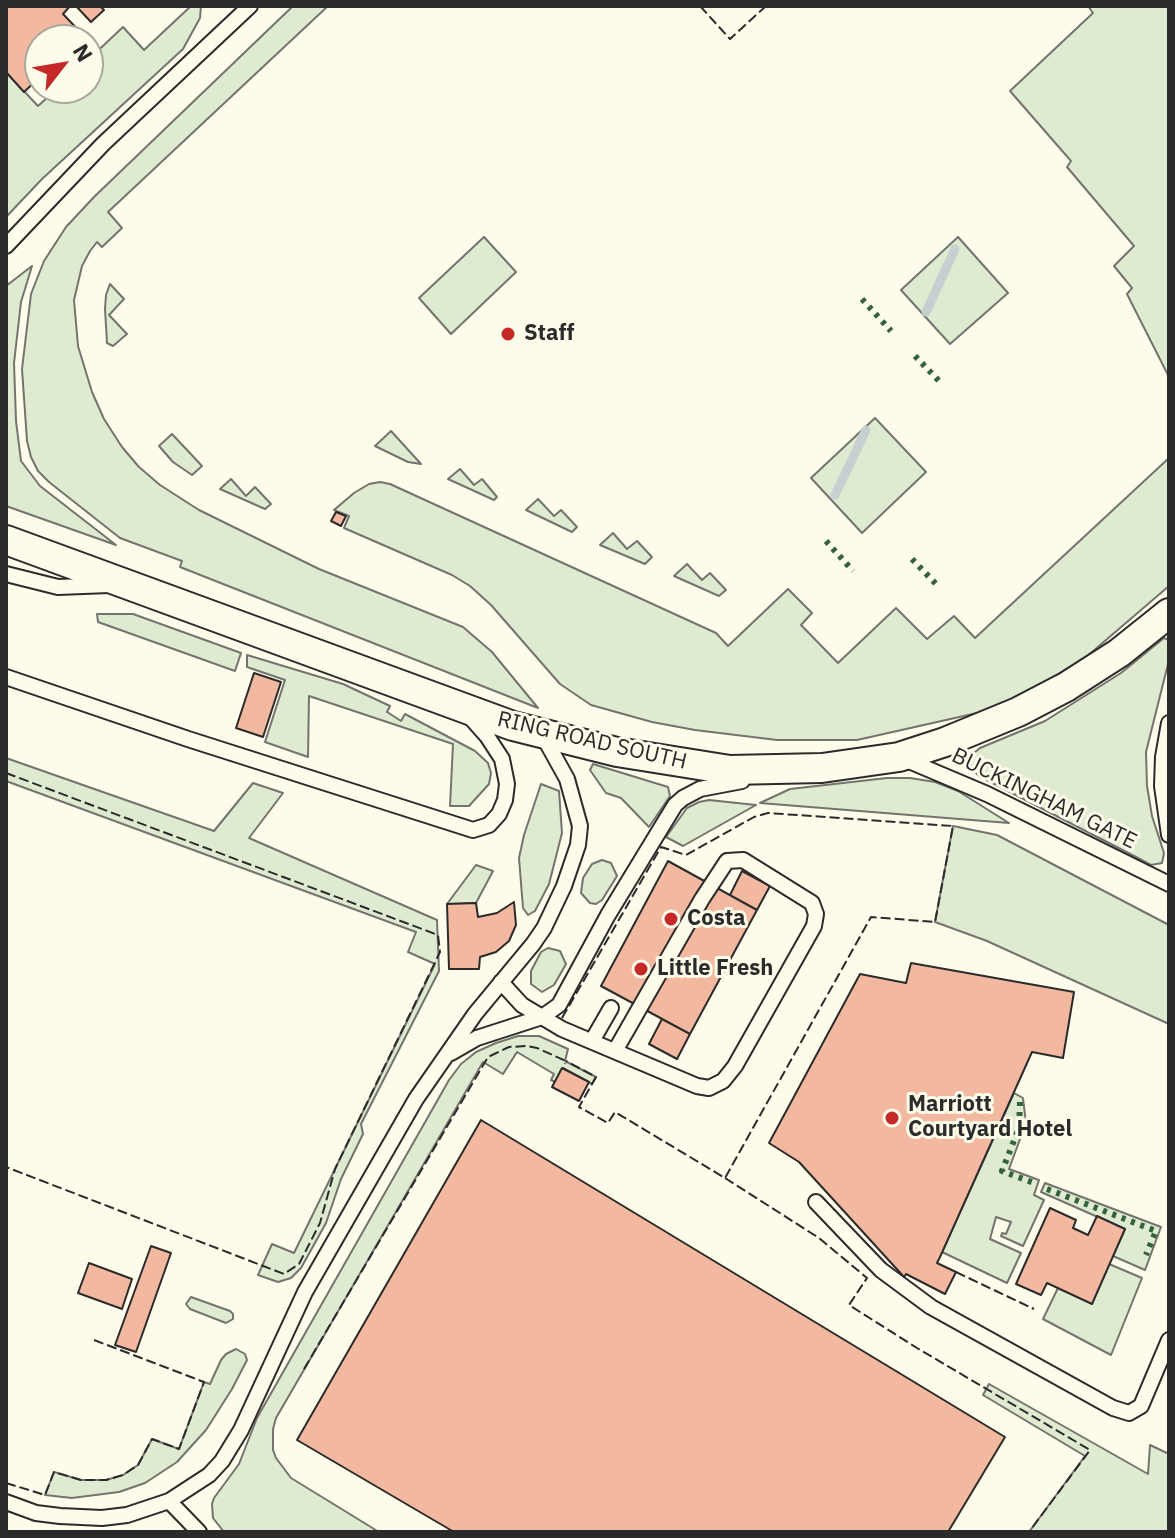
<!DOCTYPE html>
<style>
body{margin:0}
#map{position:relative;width:1175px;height:1538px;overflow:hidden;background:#fdfbea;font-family:"IBM Plex Sans",sans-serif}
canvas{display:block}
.frame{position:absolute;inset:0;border:8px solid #2b2b2b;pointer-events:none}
.north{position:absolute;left:24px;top:24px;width:80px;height:80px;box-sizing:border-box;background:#fdfbea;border:2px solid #a9a89e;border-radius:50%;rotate:59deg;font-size:22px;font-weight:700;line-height:32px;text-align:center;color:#2b2b2b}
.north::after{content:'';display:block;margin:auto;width:28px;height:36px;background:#c62828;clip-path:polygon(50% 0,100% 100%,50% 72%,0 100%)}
</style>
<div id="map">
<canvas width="1175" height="1538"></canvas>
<div class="frame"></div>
<div class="north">N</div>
</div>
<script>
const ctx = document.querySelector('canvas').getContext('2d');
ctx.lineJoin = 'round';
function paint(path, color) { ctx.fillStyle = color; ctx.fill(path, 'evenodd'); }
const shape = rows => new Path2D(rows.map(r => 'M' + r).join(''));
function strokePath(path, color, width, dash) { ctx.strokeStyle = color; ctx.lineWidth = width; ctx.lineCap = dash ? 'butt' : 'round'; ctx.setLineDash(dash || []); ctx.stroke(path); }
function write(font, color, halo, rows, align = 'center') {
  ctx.font = font + ' "IBM Plex Sans",sans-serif'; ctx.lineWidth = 6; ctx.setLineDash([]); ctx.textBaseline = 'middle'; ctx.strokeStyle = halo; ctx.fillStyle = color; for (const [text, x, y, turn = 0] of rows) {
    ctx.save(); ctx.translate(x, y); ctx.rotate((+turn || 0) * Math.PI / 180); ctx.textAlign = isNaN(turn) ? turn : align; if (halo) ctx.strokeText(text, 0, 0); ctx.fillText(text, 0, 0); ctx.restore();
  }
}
const green = shape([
 [191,6,201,6,200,18,183,49,42,179,6,217,6,72,38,106,58,88,88,88,88,60,123,27,144,50,191,6],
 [293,6,328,6,108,212,122,228,102,247,97,242,90,251,82,266,74,300,78,346,92,392,104,419,122,447,139,467,160,485,199,510,319,569,463,627,492,652,538,708,180,567,182,561,120,538,49,482,38,471,31,457,27,441,22,369,31,294,44,261,66,227,94,197,293,6],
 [1088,6,1169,6,1169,377,1127,294,1132,288,1114,266,1134,246,1067,167,1071,161,1010,91,1093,13,1088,6],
 [484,237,516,272,451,334,419,298,484,237],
 [958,237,1008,293,950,344,901,290,958,237],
 [32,266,21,302,14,363,16,421,21,461,40,486,116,545,6,506,6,286,32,266],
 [110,284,124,299,109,315,127,334,113,346,107,343,105,309,106,295,110,284],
 [875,418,926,472,862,533,811,478,875,418],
 [391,431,421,464,408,462,375,446,391,431],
 [172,434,202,466,192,475,173,462,159,446,172,434],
 [1169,458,1169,586,1085,658,1025,694,986,711,857,740,777,740,695,730,652,722,591,705,560,684,491,605,470,586,452,575,344,528,349,516,334,510,354,493,369,484,380,482,390,484,716,633,728,646,788,589,812,613,801,625,838,663,896,608,927,639,954,616,975,638,1169,458],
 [460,469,474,485,482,479,497,497,494,500,448,479,460,469],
 [231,479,246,496,255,487,271,504,265,509,220,489,231,479],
 [538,499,554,516,561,510,577,527,572,532,526,510,538,499],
 [613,533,627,549,637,541,652,557,645,564,600,545,613,533],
 [687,564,702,580,710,573,726,590,719,596,674,576,687,564],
 [133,614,241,653,235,671,98,622,97,614,133,614],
 [1164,638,1169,640,1169,660,1146,752,1147,786,1152,816,1164,853,1162,863,1151,865,1136,857,979,776,971,768,969,757,980,748,1045,721,1121,673,1164,638],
 [247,655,343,684,390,706,387,712,401,721,405,714,475,751,488,763,491,773,489,784,469,806,450,806,453,744,309,696,308,757,265,742,285,680,247,667,247,655],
 [6,758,214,831,253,783,283,793,249,838,437,920,439,971,361,1124,363,1134,341,1179,326,1223,301,1268,291,1278,278,1282,258,1275,272,1244,294,1253,435,964,408,952,416,932,6,781,6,758],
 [593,764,668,787,670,796,649,827,621,798,606,793,590,770,593,764],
 [887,778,910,778,935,782,958,791,1009,823,760,803,790,789,887,778],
 [541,784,559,791,562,833,549,884,535,911,528,915,523,908,519,858,524,835,541,784],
 [709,800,756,805,683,846,666,837,687,808,699,802,709,800],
 [953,826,997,835,1169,925,1169,1024,987,941,935,922,953,826],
 [602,860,611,863,617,876,602,900,596,904,590,903,581,893,583,878,592,864,602,860],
 [476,865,493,871,476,903,447,904,476,865],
 [548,948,560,951,566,964,554,985,542,992,531,984,531,971,541,952,548,948],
 [518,1036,539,1036,568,1049,565,1061,596,1077,592,1084,563,1068,555,1082,551,1080,554,1074,517,1052,503,1074,483,1062,276,1418,273,1429,273,1450,276,1458,291,1478,379,1532,224,1532,213,1518,212,1504,214,1498,239,1464,257,1418,449,1080,461,1064,476,1052,496,1043,518,1036],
 [1014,1093,1023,1098,1026,1123,1009,1169,1039,1180,1034,1195,1044,1200,1023,1246,1001,1236,1002,1233,1006,1234,1011,1222,996,1217,990,1239,1021,1253,1007,1283,942,1252,1014,1093],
 [1045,1183,1161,1227,1145,1270,1113,1256,1125,1229,1041,1192,1045,1183],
 [1109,1264,1142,1278,1111,1355,1043,1319,1058,1288,1092,1303,1109,1264],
 [191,1297,230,1311,233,1314,233,1319,226,1323,190,1309,186,1304,191,1297],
 [236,1349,245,1354,247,1360,232,1389,206,1430,177,1462,145,1483,119,1492,72,1498,45,1495,54,1472,81,1480,106,1480,123,1475,138,1465,152,1439,179,1449,204,1382,210,1384,221,1360,226,1354,236,1349],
 [989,1384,1148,1474,1150,1445,1169,1454,1169,1532,1029,1532,1085,1456,983,1395,989,1384]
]);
paint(green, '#deebd1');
strokePath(green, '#74746e', 2);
strokePath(shape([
 [926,312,955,249],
 [835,495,866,430]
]), '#c7d0d0', 9);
const building = shape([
 [6,6,70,6,63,14,84,36,80,40,40,40,40,77,24,92,6,72,6,6],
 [76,6,100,6,104,10,91,22,76,6],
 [336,512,346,516,341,526,331,521,336,512],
 [254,673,281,682,263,737,236,728,254,673],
 [668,861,757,910,690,1034,601,986,668,861],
 [742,871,770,886,757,910,730,895,742,871],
 [514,902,516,925,509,941,496,952,480,957,479,969,449,969,447,904,476,903,478,917,497,913,514,902],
 [911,963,1074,992,1063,1058,1032,1052,940,1257,937,1263,956,1272,945,1294,906,1274,904,1277,799,1162,769,1143,860,974,906,983,911,963],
 [662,1019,690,1034,677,1059,649,1044,662,1019],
 [562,1068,589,1082,579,1101,552,1087,562,1068],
 [481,1120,1005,1437,948,1532,454,1532,297,1440,481,1120],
 [1050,1208,1076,1220,1073,1228,1088,1235,1097,1216,1125,1229,1092,1304,1047,1283,1041,1295,1016,1284,1050,1208],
 [151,1246,171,1253,136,1352,115,1345,151,1246],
 [89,1263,132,1279,122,1309,78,1293,89,1263]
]);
paint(building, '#f2b8a0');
strokePath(building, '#2b2b2b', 2);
const lane = shape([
 [6,246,103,144,250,6],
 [6,574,58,587,109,585],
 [6,677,188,739,473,830,489,825,499,814,505,800,507,784,502,759,487,736,471,718],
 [1169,723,1163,757,1162,786,1169,835],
 [902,758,987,794,1169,884],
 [501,982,522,1005,562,1029,697,1086,709,1088,723,1081,735,1066,814,926,816,914,812,903,743,860,727,861,702,899,615,1051],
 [592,1041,611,1008],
 [451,1053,477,1038,542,1017,559,1005,608,915,675,805,683,798,700,789,742,781],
 [816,1202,881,1270,931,1307,1113,1408,1129,1413,1141,1406,1169,1340],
 [169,1501,199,1532],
 [6,1502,36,1513,60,1516,102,1518,127,1515,169,1501,209,1475,222,1461,241,1430,305,1292,416,1099,475,1014,533,944,544,928,564,886,578,845,580,826,567,779,542,734]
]);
const street = shape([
 [6,540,513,726,617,752,730,770,822,768,899,757,945,742,1018,712,1066,687,1119,653,1169,613]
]);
strokePath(lane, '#2b2b2b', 18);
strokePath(street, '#2b2b2b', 32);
strokePath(lane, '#fdfbea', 14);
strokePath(street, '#fdfbea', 28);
strokePath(shape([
 [862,299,891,331],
 [915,356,942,384],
 [826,541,853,571],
 [912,559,936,584],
 [1020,1102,1019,1128,1002,1171,1034,1183],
 [1047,1189,1156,1231,1146,1255]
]), '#34623c', 6, [4, 6]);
strokePath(shape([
 [700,6,730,39,766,6],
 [6,773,438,935,440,952,335,1169,320,1223,299,1264,284,1274,6,1167],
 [562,1018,661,847,686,855,754,817,768,813,953,826,935,922,871,917,725,1178,615,1112,608,1123,579,1107,596,1077,566,1061],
 [725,1178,819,1238,867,1278,849,1305,917,1348,1090,1450,1029,1532],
 [956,1272,1034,1309],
 [304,1369,488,1057,509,1047,527,1046,537,1048,566,1061,565,1064],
 [6,1483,45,1495,54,1472,81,1480,106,1480,123,1475,138,1465,152,1439,179,1449,204,1382,94,1340]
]), '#2b2b2b', 2, [10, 4]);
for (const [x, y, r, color] of [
 [508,334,8,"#c62828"],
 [671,919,8,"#c62828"],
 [641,969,8,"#c62828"],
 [892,1118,8,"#c62828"]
]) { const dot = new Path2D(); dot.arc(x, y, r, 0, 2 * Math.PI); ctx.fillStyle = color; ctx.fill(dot); strokePath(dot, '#fdfbea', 3); }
write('bold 22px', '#2b2b2b', '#fdfbea', [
 ["Staff",524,334],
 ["Costa",687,919],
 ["Little Fresh",657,969],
 ["Marriott",908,1105],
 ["Courtyard Hotel",908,1130]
], 'left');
write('22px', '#2b2b2b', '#fdfbea', [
 ["RING ROAD SOUTH",592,741,13],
 ["BUCKINGHAM GATE",1044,799,26]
]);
</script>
